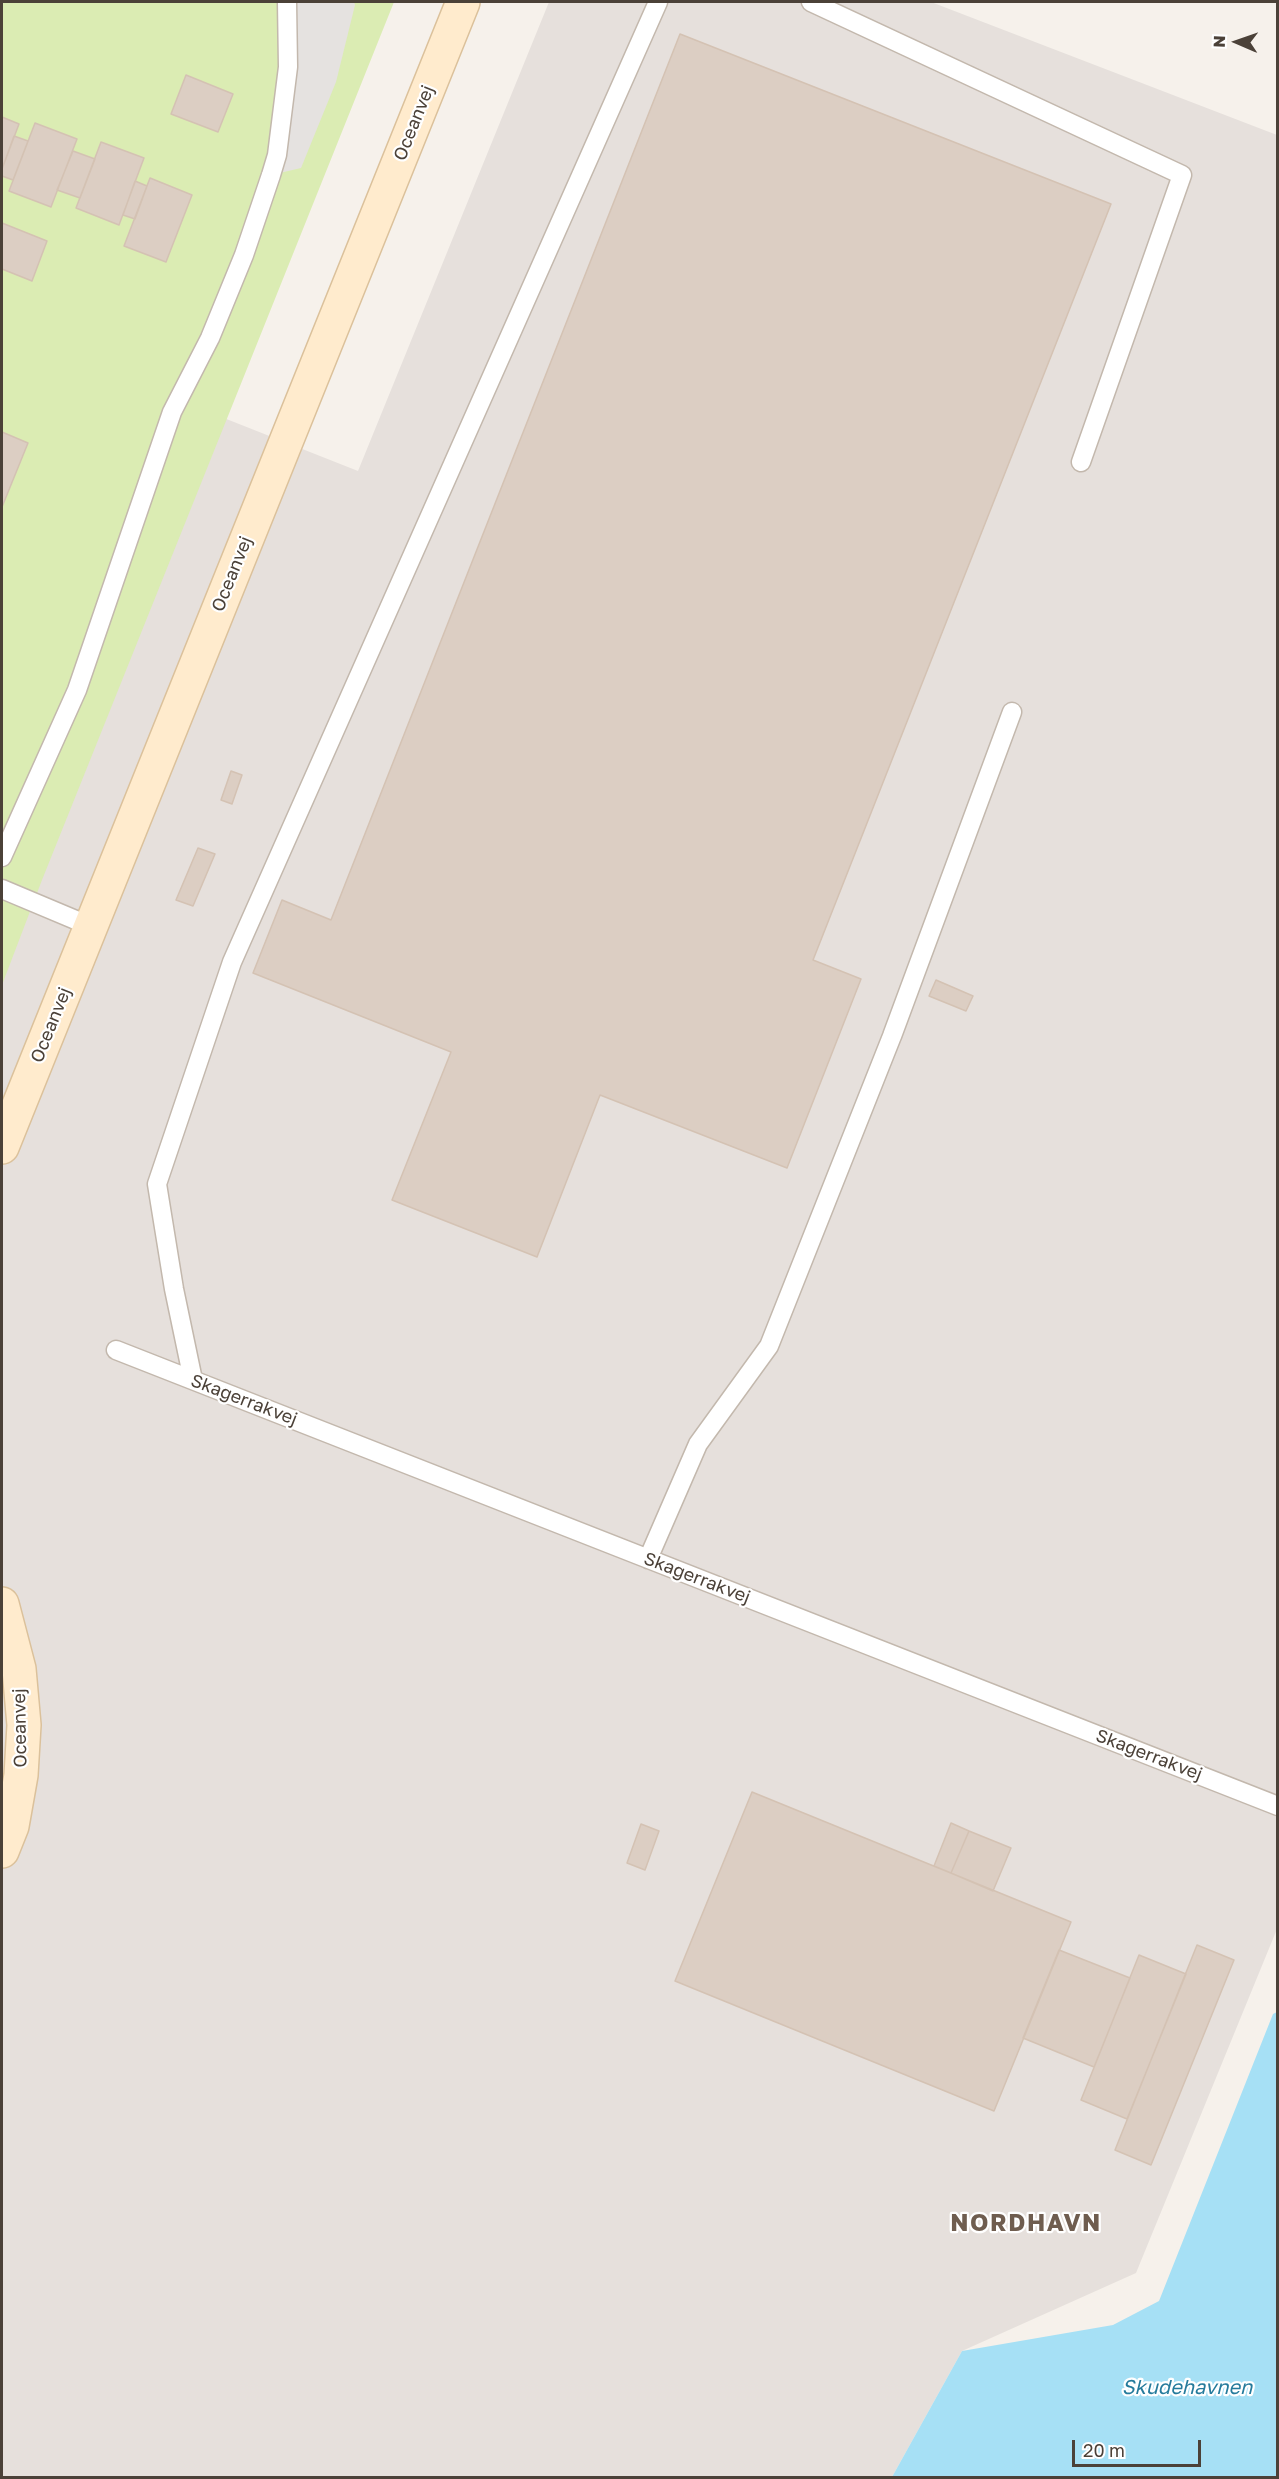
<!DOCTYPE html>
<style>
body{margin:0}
#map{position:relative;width:1279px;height:2479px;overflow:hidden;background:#f6f1eb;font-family:"Golos Text",sans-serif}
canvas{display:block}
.frame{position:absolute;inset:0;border:3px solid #4b4138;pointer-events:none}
.north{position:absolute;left:1207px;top:12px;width:60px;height:60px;-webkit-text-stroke:4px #fff;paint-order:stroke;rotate:272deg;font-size:16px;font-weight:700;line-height:24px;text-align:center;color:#4b4138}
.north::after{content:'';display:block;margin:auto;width:21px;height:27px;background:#4b4138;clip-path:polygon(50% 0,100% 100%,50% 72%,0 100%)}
.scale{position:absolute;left:1072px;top:2440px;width:129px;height:27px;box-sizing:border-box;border:3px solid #4b4138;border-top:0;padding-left:8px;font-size:18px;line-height:21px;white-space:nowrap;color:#4b4138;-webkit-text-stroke:4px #fff;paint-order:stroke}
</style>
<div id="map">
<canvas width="1279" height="2479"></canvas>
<div class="frame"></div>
<div class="north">N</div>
<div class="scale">20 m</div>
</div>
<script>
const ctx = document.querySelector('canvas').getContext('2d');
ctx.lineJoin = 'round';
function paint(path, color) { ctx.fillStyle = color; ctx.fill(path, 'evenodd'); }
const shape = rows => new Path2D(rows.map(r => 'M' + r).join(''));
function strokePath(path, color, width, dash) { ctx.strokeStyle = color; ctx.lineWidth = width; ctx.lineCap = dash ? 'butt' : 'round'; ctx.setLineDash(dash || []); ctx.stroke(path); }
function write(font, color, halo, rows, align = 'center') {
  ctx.font = font + ' "Golos Text",sans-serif'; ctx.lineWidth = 4.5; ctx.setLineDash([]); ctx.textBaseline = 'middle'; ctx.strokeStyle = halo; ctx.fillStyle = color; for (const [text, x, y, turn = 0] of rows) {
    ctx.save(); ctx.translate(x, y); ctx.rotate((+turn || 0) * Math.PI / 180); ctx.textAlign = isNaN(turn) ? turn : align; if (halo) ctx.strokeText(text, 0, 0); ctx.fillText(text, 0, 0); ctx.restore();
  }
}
paint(shape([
 [549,2,931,2,1277,135,1277,1929,1136,2273,962,2351,892,2477,2,2478,2,317,196,407,358,471]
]), '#e6e0dc');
paint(shape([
 [2,2,394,2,42,880,2,985]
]), '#dbecb3');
paint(shape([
 [287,2,354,2,355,5,336,82,301,168,271,175]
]), '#e5e2e0');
paint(shape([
 [1277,2012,1277,2477,892,2477,962,2351,1113,2325,1159,2301,1273,2014]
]), '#a6e0f5');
const building = shape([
 [680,34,1111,204,813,960,861,979,787,1168,600,1095,537,1257,392,1200,451,1052,253,973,282,900,331,920,680,34],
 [186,75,233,94,218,132,171,114,186,75],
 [2,117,19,124,2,169,2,117],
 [35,123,77,139,51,207,9,191,35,123],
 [14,136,28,141,13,180,2,176,2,169,14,136],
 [101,142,144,158,119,225,76,208,101,142],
 [73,151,95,159,80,198,57,190,73,151],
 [150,178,192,195,166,262,124,246,150,178],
 [135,181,147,186,135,219,123,215,135,181],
 [2,223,47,241,32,281,2,269,2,223],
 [2,432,28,443,2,507,2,432],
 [231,771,242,775,232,804,221,800,231,771],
 [198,848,215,854,193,906,176,900,198,848],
 [936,980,973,996,966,1011,929,996,936,980],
 [752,1792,1071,1922,994,2111,675,1981,752,1792],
 [951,1823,969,1831,951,1873,934,1866,951,1823],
 [641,1824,659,1831,645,1870,627,1863,641,1824],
 [969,1831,1011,1848,993,1891,951,1873,969,1831],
 [1197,1945,1234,1960,1151,2165,1115,2150,1197,1945],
 [1059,1950,1130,1978,1094,2067,1023,2038,1059,1950],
 [1139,1955,1186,1974,1127,2119,1081,2100,1139,1955]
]);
paint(building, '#dccec3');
strokePath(building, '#d4c2b3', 1.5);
const lane = shape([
 [811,2,1182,175,1081,462],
 [2,857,77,690,172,412,210,338,244,255,271,175,277,155,288,67,287,2],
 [2,889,90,926],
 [116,1350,1278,1806],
 [193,1380,174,1289,157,1184,232,962,658,2],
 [648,1559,698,1444,769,1346,892,1036,1012,712]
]);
const secondary = shape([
 [2,1147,463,2],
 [2,1604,19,1669,24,1725,21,1775,12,1826,2,1851]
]);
strokePath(lane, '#c3b8ad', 21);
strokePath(secondary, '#dbc19b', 36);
strokePath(lane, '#fff', 18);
strokePath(secondary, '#ffebcd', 33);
write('18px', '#4b4138', '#fff', [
 ["Oceanvej",414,123,-68],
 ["Oceanvej",232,574,-68],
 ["Oceanvej",51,1025,-68],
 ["Skagerrakvej",244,1400,21],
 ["Skagerrakvej",697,1578,21],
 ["Oceanvej",20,1728,-91],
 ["Skagerrakvej",1149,1755,21]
]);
write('italic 20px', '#257b9c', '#fff', [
 ["Skudehavnen",1187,2388]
]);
ctx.letterSpacing = '1.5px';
write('bold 24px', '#6f5d4f', '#fff', [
 ["NORDHAVN",1026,2223]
]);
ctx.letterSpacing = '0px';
</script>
